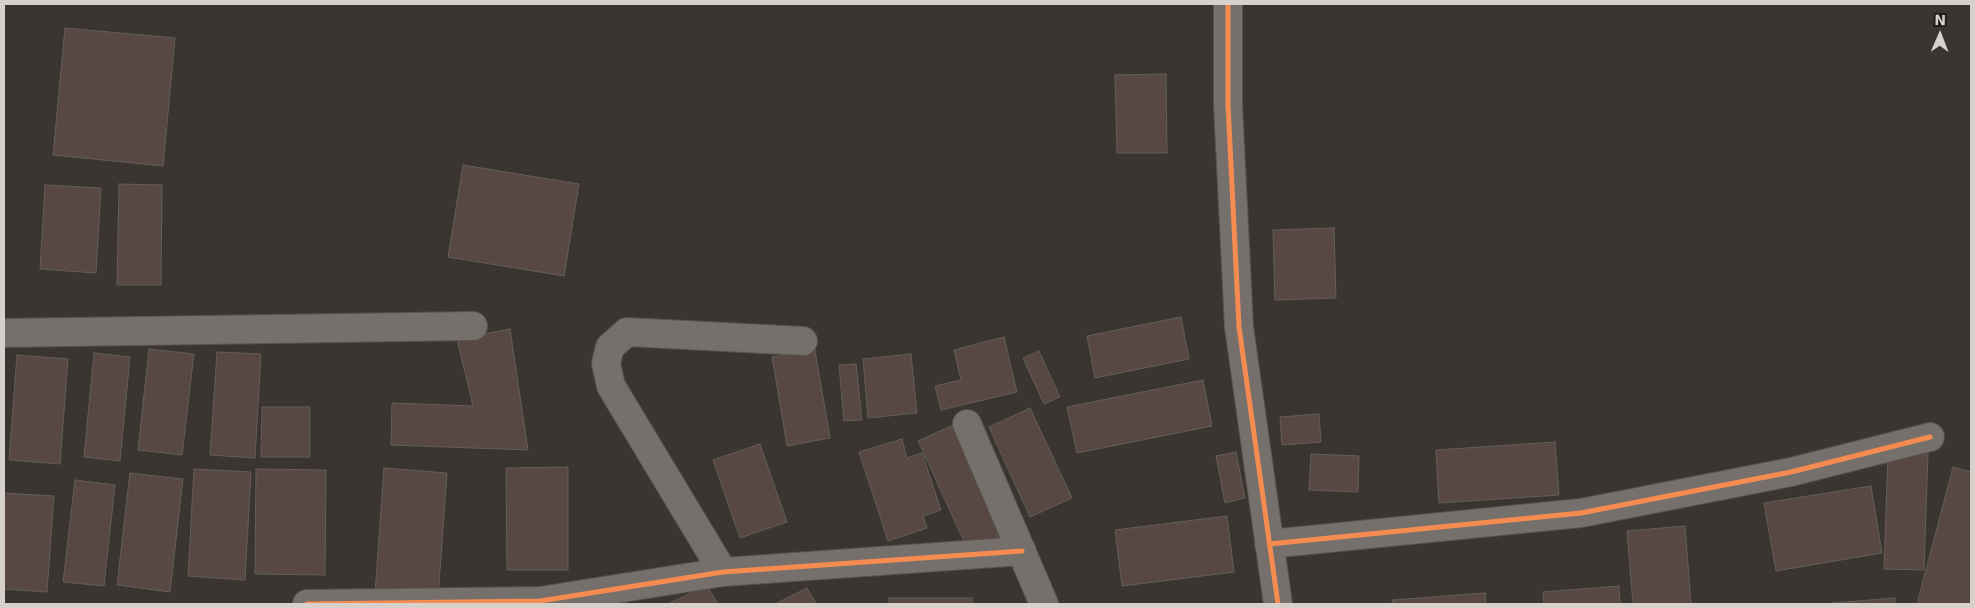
<!DOCTYPE html>
<style>
body{margin:0}
#map{position:relative;width:1975px;height:608px;overflow:hidden;background:#3a3530;font-family:"DejaVu Sans",sans-serif}
canvas{display:block}
.frame{position:absolute;inset:0;border:5px solid #d7d0cb;pointer-events:none}
.north{position:absolute;left:1915px;top:10px;width:50px;height:50px;-webkit-text-stroke:4px #221d19;paint-order:stroke;rotate:1deg;font-size:14px;font-weight:700;line-height:20px;text-align:center;color:#d7d0cb}
.north::after{content:'';display:block;margin:auto;width:18px;height:22px;background:#d7d0cb;clip-path:polygon(50% 0,100% 100%,50% 72%,0 100%)}
</style>
<div id="map">
<canvas width="1975" height="608"></canvas>
<div class="frame"></div>
<div class="north">N</div>
</div>
<script>
const ctx = document.querySelector('canvas').getContext('2d');
ctx.lineJoin = 'round';
function paint(path, color) { ctx.fillStyle = color; ctx.fill(path, 'evenodd'); }
const shape = rows => new Path2D(rows.map(r => 'M' + r).join(''));
function strokePath(path, color, width, dash) { ctx.strokeStyle = color; ctx.lineWidth = width; ctx.lineCap = dash ? 'butt' : 'round'; ctx.setLineDash(dash || []); ctx.stroke(path); }
const building = shape([
 [65,28,175,38,163,166,53,155,65,28],
 [1166,74,1167,153,1117,153,1115,75,1166,74],
 [463,165,579,184,564,276,448,257,463,165],
 [119,184,162,185,161,285,117,285,119,184],
 [45,185,101,188,96,273,40,269,45,185],
 [1334,228,1336,298,1275,300,1273,230,1334,228],
 [1181,317,1189,359,1095,378,1087,336,1181,317],
 [510,329,528,450,391,445,392,403,473,406,457,339,510,329],
 [1004,337,1017,392,941,410,935,386,961,380,954,350,1004,337],
 [149,349,194,354,182,455,138,450,149,349],
 [815,350,830,438,787,446,772,357,815,350],
 [1039,351,1060,397,1044,404,1023,358,1039,351],
 [217,352,261,354,255,458,210,455,217,352],
 [94,353,130,357,120,461,84,457,94,353],
 [911,354,917,413,868,418,863,359,911,354],
 [17,355,68,359,60,464,9,460,17,355],
 [856,364,862,420,844,421,839,365,856,364],
 [1203,380,1212,426,1077,453,1067,407,1203,380],
 [262,407,310,407,310,457,261,457,262,407],
 [1030,408,1072,498,1030,517,989,427,1030,408],
 [1319,414,1321,442,1282,445,1280,417,1319,414],
 [960,422,1011,533,969,552,918,441,960,422],
 [902,439,907,458,922,453,941,510,923,516,927,528,888,541,859,452,902,439],
 [1555,442,1559,495,1439,503,1436,450,1555,442],
 [760,444,787,522,740,538,713,460,760,444],
 [1236,452,1245,498,1225,503,1216,456,1236,452],
 [1888,452,1928,452,1924,570,1884,569,1888,452],
 [1311,454,1359,456,1358,492,1309,490,1311,454],
 [568,467,568,570,507,570,506,468,568,467],
 [1953,467,1971,472,1971,604,1917,604,1953,467],
 [384,468,447,473,438,598,375,593,384,468],
 [194,469,251,472,245,580,188,576,194,469],
 [256,469,326,470,325,575,255,574,256,469],
 [130,473,183,479,170,592,117,585,130,473],
 [75,480,115,485,104,586,63,582,75,480],
 [1871,486,1882,553,1776,571,1764,503,1871,486],
 [4,493,54,496,47,592,4,589,4,493],
 [1227,516,1234,572,1122,586,1115,530,1227,516],
 [1685,526,1691,604,1633,604,1627,531,1685,526],
 [707,585,718,604,668,604,707,585],
 [1619,586,1620,604,1544,604,1543,592,1619,586],
 [807,588,816,604,775,604,807,588],
 [1485,593,1486,604,1393,604,1392,600,1485,593],
 [889,598,972,598,972,604,889,604,889,598],
 [1895,598,1895,604,1832,604,1832,603,1895,598]
]);
paint(building, '#574842');
strokePath(building, '#635e5b', 1);
const street = shape([
 [1228,4,1228,105,1239,327,1278,604],
 [4,333,473,326],
 [967,424,1044,604],
 [1269,544,1581,513,1791,472,1930,437],
 [723,572,611,386,606,363,610,347,627,332,803,341],
 [307,604,540,601,723,572,1022,551]
]);
strokePath(street, '#58534f', 30);
strokePath(street, '#76706c', 28);
strokePath(shape([
 [1228,4,1228,105,1239,327,1278,604],
 [1269,544,1581,513,1791,472,1930,437],
 [307,604,540,601,723,572,1022,551]
]), '#f68b52', 5);
</script>
